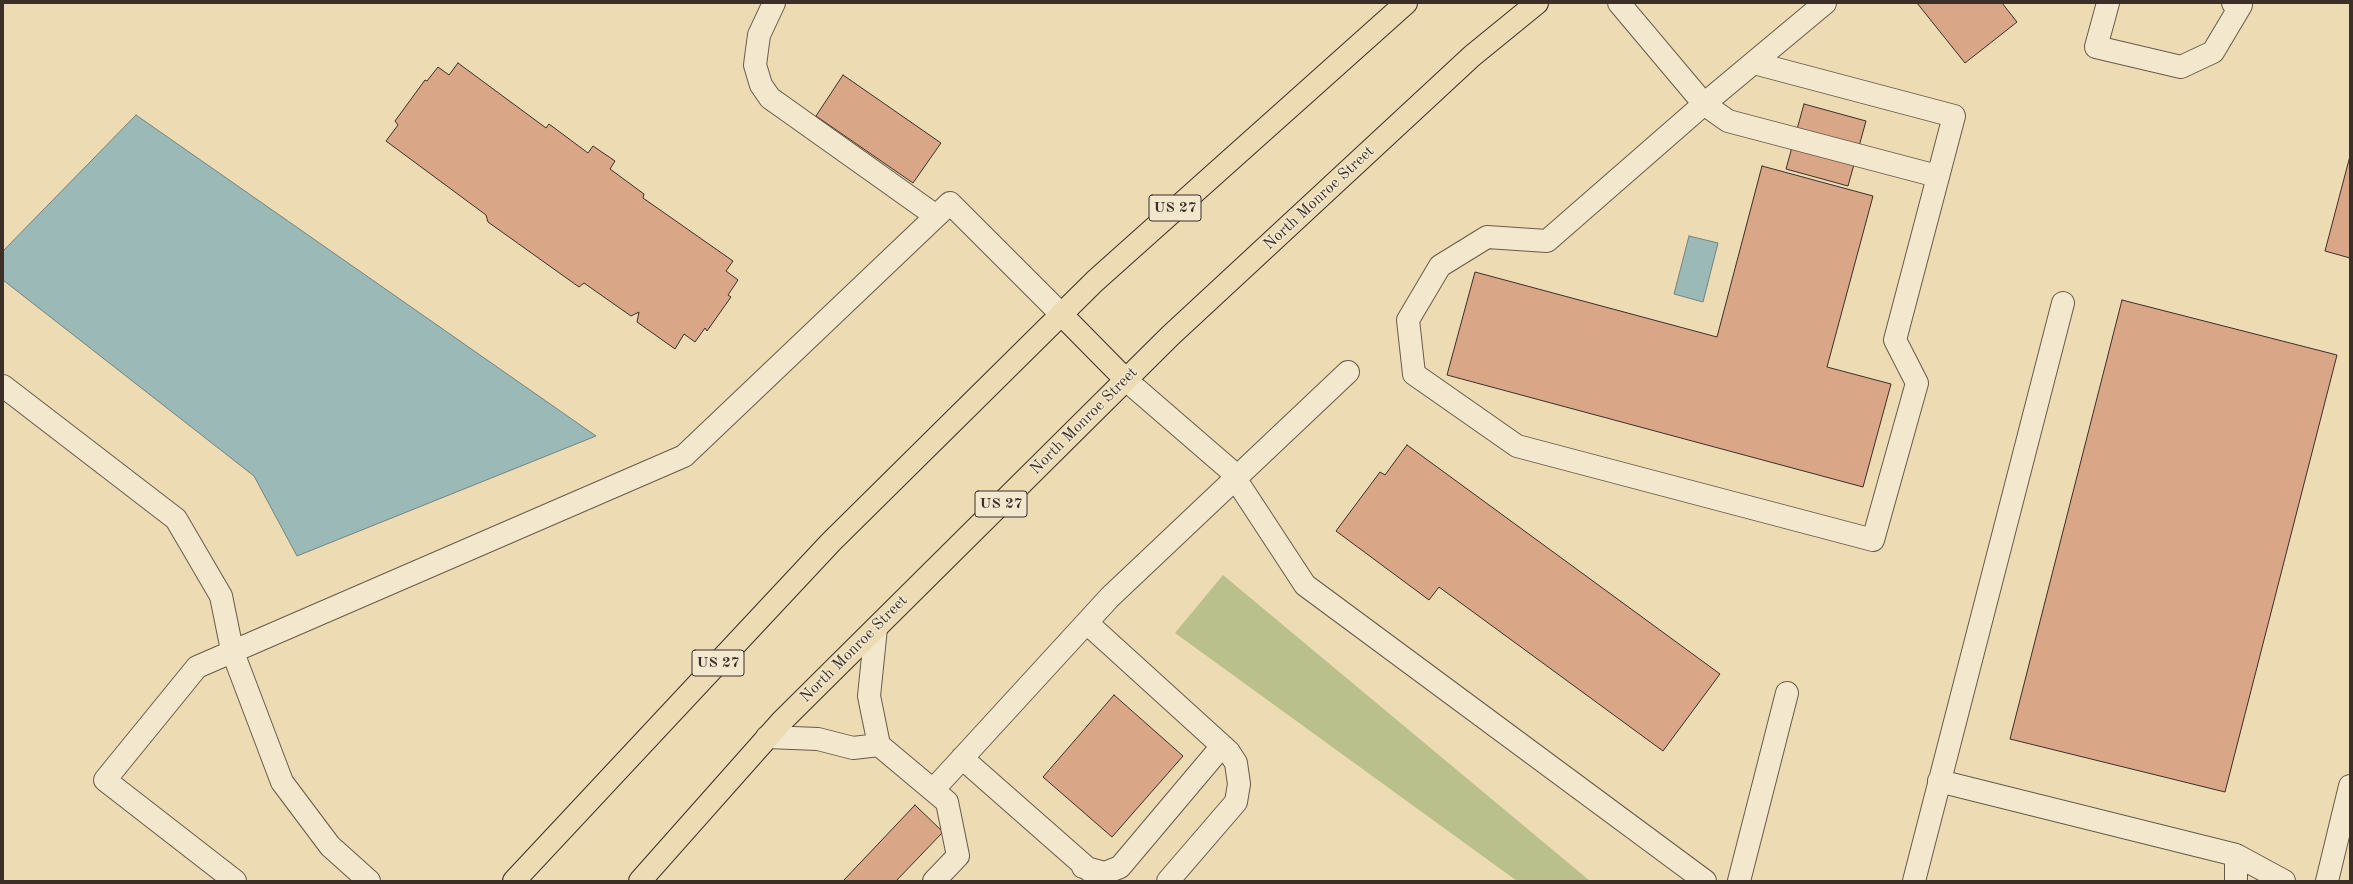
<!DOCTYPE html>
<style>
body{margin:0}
#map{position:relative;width:2353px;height:884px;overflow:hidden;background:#eddbb4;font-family:"Old Standard TT",serif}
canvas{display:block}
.frame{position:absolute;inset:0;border:4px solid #3b2f28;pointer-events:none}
</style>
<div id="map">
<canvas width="2353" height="884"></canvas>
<div class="frame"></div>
</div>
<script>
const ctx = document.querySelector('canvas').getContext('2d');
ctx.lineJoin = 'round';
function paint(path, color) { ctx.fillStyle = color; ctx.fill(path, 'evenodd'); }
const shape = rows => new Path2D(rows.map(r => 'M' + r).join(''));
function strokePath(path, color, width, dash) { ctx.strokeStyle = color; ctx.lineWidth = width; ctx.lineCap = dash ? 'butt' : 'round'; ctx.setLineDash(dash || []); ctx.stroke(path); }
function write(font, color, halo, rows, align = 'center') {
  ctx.font = font + ' "Old Standard TT",serif'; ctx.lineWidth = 3; ctx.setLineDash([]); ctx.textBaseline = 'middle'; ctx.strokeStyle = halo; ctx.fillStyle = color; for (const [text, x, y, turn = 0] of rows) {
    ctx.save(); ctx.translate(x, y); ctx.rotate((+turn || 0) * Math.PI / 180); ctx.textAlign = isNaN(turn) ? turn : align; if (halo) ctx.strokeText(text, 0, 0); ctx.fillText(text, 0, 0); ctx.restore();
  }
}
paint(shape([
 [1223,575,1590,881,1517,881,1175,633]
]), '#bac08b');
const water = shape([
 [136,115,596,436,297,556,254,476,3,280,3,251,136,115],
 [1689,236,1718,243,1703,302,1674,294,1689,236]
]);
paint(water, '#9bb9b6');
strokePath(water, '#75827d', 1);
const building = shape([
 [1917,3,2002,3,2017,22,1965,63,1917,3],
 [458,63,546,128,549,124,588,153,593,146,615,161,610,169,644,194,643,198,733,261,726,271,738,280,728,295,731,297,707,331,705,328,695,342,684,334,675,349,637,322,639,312,631,316,584,283,579,287,488,222,486,215,386,141,398,125,395,121,425,80,427,81,438,67,449,75,458,63],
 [843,75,941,143,913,183,816,116,843,75],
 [1804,104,1866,121,1848,186,1786,169,1804,104],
 [2350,156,2350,258,2325,251,2350,156],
 [1762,166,1873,196,1827,367,1891,384,1863,487,1447,375,1475,272,1717,337,1762,166],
 [2122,300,2337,355,2225,792,2010,739,2122,300],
 [1407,445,1720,674,1663,751,1439,587,1429,600,1336,531,1380,472,1385,475,1407,445],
 [1114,695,1183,756,1112,837,1043,777,1114,695],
 [915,805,943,832,896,881,843,881,915,805]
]);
paint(building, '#d9a687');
strokePath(building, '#3b2f28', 1);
const minor = shape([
 [774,3,759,35,755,65,761,85,770,98,936,216],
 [1619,3,1704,104,1728,121,1937,176],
 [2108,3,2096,47,2181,67,2213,52,2241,5,2233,3],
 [1754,63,1954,116,1895,340,1917,383,1873,540,1517,446,1414,374,1408,320,1440,266,1487,237,1547,241,1704,104,1825,3],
 [1126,380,1229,469,1305,585,1705,881],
 [3,386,176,519,221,596,232,650,282,782,330,846,369,881],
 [1087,623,1229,752,1236,763,1239,784,1236,802,1168,881],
 [767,737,818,739,853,748,879,745,869,696,876,628],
 [879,745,947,802,958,856,934,881],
 [962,758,1095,875],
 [1939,781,2236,855,2236,881],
 [933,790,1110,597,1348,372],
 [2236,855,2284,881],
 [1083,867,1105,873,1120,867,1222,746],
 [235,881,105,780,197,667,684,456,950,203,1061,314],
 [1739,881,1787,693],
 [1914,881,2063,303],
 [2327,881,2350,786]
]);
const highway = shape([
 [1061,314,1126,380],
 [514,881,831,542,1095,281,1406,3],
 [640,881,782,721,1170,336,1472,56,1537,3]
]);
strokePath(minor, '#685a4b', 24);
strokePath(highway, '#3b2f28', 24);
strokePath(minor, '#f3e8ce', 22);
strokePath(highway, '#eddbb4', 22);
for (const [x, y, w] of [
 [1175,208,52],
 [1001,504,52],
 [718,663,52]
]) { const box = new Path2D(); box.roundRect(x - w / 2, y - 13, w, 26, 3); ctx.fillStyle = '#f3e8ce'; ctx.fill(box); strokePath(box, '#3b2f28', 1); }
write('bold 15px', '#3b2f28', null, [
 ["US 27",1175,208],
 ["US 27",1001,504],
 ["US 27",718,663]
]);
write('16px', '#3b2f28', '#f3e8ce', [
 ["North Monroe Street",1319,198,-43],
 ["North Monroe Street",1084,421,-45],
 ["North Monroe Street",854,649,-45]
]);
</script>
